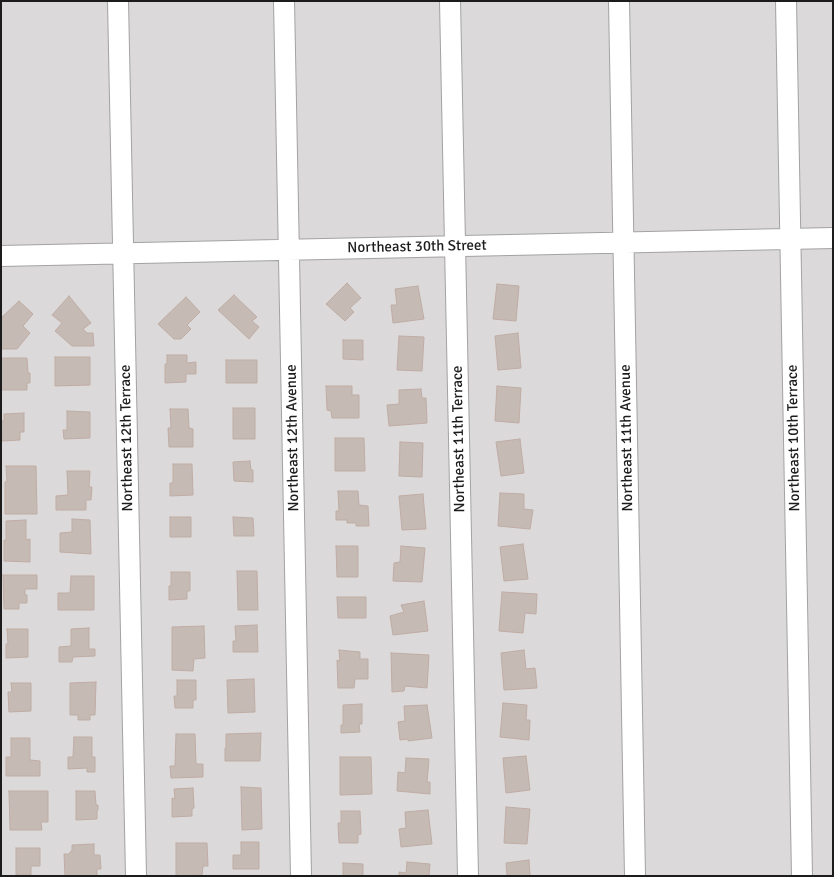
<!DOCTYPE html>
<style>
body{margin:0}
#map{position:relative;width:834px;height:877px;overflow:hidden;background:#eee9e2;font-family:Signika,sans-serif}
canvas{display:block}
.frame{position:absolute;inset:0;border:2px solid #1c1c1c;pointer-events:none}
</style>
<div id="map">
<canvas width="834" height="877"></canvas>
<div class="frame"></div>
</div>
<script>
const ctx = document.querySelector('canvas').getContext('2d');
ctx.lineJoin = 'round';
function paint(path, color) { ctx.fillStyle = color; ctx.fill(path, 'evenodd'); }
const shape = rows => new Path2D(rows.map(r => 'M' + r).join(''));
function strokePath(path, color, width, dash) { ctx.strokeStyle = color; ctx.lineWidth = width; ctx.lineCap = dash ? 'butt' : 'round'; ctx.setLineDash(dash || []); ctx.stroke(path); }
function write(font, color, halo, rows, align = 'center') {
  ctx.font = font + ' Signika,sans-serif'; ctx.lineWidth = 5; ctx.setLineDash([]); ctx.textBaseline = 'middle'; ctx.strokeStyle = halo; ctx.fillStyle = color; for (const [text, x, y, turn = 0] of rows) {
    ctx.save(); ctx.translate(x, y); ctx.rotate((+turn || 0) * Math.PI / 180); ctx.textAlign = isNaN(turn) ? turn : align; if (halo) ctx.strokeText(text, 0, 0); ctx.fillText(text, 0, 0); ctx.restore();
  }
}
paint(shape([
 [1,1,833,1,833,876,1,876]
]), '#dbd9da');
const building = shape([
 [347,283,361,298,350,308,354,312,345,321,326,304,347,283],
 [497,284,519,286,516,321,493,319,497,284],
 [418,286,424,319,393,323,391,305,397,305,395,289,418,286],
 [234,295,257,317,252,321,259,327,249,339,218,310,234,295],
 [69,296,91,323,83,329,87,333,93,333,94,346,72,346,55,331,62,323,52,315,69,296],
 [186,297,200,312,187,325,191,329,181,339,174,339,158,324,186,297],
 [19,301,33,314,23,326,30,333,17,349,1,349,1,318,19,301],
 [518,333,521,368,498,370,495,336,518,333],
 [399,336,424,337,422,371,397,370,399,336],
 [343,340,363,340,363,360,343,359,343,340],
 [167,355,187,355,187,363,196,362,196,374,186,374,186,382,165,383,165,364,167,364,167,355],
 [55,357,90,357,90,385,55,386,55,357],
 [1,358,27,358,28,373,30,373,30,383,27,383,27,390,1,390,1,358],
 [226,360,257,360,257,383,226,383,226,360],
 [326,386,352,386,352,395,359,395,359,418,332,418,331,411,327,410,326,386],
 [497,386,521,388,519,423,495,421,497,386],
 [421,389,422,398,426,398,427,423,389,426,387,405,399,404,399,390,421,389],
 [233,408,255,408,255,439,233,439,233,408],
 [170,409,188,409,189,428,193,429,193,447,169,447,168,428,171,428,170,409],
 [67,411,90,412,90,438,64,439,63,430,67,430,67,411],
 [24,413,24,432,20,432,20,440,2,441,1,421,4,421,4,414,24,413],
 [335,438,364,438,365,471,335,471,335,438],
 [520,439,524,473,501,476,496,442,520,439],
 [400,442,423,443,422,477,399,476,400,442],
 [250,461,251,470,253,470,253,482,234,481,233,462,250,461],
 [173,464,192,464,193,495,170,496,170,483,173,483,173,464],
 [6,466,36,466,37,514,5,514,5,482,7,481,6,466],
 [67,471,90,471,89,487,92,487,91,500,86,500,86,510,56,510,56,496,68,495,67,471],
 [338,491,358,491,359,505,368,506,369,526,356,526,356,523,347,523,347,520,336,520,336,511,339,511,338,491],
 [500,493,524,494,524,509,533,510,530,529,498,526,500,493],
 [423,494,426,529,402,530,399,496,423,494],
 [170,517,191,517,191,537,170,537,170,517],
 [233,517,253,518,254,536,234,536,233,517],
 [72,519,90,520,91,554,60,552,60,533,72,532,72,519],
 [26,520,26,540,30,539,30,562,4,561,4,540,6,541,6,521,26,520],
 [523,544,528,579,504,581,500,547,523,544],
 [336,546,358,546,358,577,337,577,336,546],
 [401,546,425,548,422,582,393,581,394,563,400,562,401,546],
 [237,571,257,571,258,610,238,610,237,571],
 [171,572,190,572,190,591,187,591,187,599,169,600,169,586,171,586,171,572],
 [3,575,37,575,37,589,25,589,25,595,27,595,27,603,19,603,19,609,4,609,3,575],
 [71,576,94,576,94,610,58,610,58,593,70,593,71,576],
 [502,592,537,594,536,614,525,613,523,633,499,631,502,592],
 [337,597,366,597,366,618,338,618,337,597],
 [424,601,428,631,393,635,390,616,404,612,401,605,424,601],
 [257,625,258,652,233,652,233,641,236,641,235,626,257,625],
 [204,626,205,658,194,659,193,671,172,670,172,627,204,626],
 [89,628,89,649,95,649,95,656,73,657,72,662,59,662,59,647,71,646,71,629,89,628],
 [7,629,28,629,28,657,6,658,6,644,8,644,7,629],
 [339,650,360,652,360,659,368,659,368,679,355,679,354,688,338,688,337,660,340,661,339,650],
 [524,650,526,669,535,668,537,688,504,690,501,653,524,650],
 [391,653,429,655,427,688,405,686,404,691,392,692,391,653],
 [254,679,255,712,228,713,227,680,254,679],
 [177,680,196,680,196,700,193,700,193,708,175,708,174,696,177,696,177,680],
 [96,682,95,715,90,715,90,720,78,720,78,715,70,715,70,683,96,682],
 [11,683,31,683,31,711,9,712,8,692,12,692,11,683],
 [503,703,527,705,526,720,530,720,529,740,500,737,503,703],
 [362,704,362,724,359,724,360,732,341,733,341,725,343,725,343,705,362,704],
 [427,705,432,738,408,741,408,739,400,740,398,722,405,721,404,706,427,705],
 [261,733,260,761,225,761,225,748,226,748,226,734,261,733],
 [176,734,195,734,196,764,203,764,203,777,171,778,170,766,175,766,176,734],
 [74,737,92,737,92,757,95,757,95,772,87,772,87,768,68,769,68,757,73,757,74,737],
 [11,738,30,738,30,760,40,761,40,776,6,776,6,757,11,757,11,738],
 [526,756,530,790,506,793,503,758,526,756],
 [340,757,371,757,372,794,340,795,340,757],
 [406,758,429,759,427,782,430,782,430,794,397,791,398,772,405,773,406,758],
 [241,787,261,788,262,829,242,830,241,787],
 [193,788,194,808,192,809,192,816,172,817,172,798,175,799,174,789,193,788],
 [9,791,48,791,48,822,41,822,42,830,10,830,9,791],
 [76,791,95,791,96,805,98,805,98,810,97,810,97,819,76,820,76,791],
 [506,807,530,809,527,844,504,843,506,807],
 [428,810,432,844,401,847,399,829,406,828,405,812,428,810],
 [341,811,360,811,361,834,358,835,358,843,339,843,338,823,341,823,341,811],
 [241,842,259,842,259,869,233,869,233,855,241,855,241,842],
 [176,843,207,843,208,866,203,866,202,875,176,876,176,843],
 [94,844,94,855,100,855,101,869,97,869,97,876,65,876,64,854,69,854,72,850,72,845,94,844],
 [16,848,40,848,40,866,31,866,31,875,16,875,16,848],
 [529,860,530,876,507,876,506,863,529,860],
 [407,862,430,864,429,876,399,876,399,872,406,873,407,862],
 [343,863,363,864,363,876,343,876,343,863]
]);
paint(building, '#c6bab5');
strokePath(building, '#c0ada4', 1);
const minor = shape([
 [118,1,136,876],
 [284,1,301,876],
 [450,1,468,876],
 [619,1,635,876],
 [786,1,802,876],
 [1,256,833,238]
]);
strokePath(minor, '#a3a3a3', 22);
strokePath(minor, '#fff', 20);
write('15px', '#1c1c1c', '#fff', [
 ["Northeast 30th Street",417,247,-1],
 ["Northeast 12th Terrace",127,438,-91],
 ["Northeast 12th Avenue",293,438,-91],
 ["Northeast 11th Avenue",627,438,-91],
 ["Northeast 10th Terrace",794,438,-91],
 ["Northeast 11th Terrace",459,439,-91]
]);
</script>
